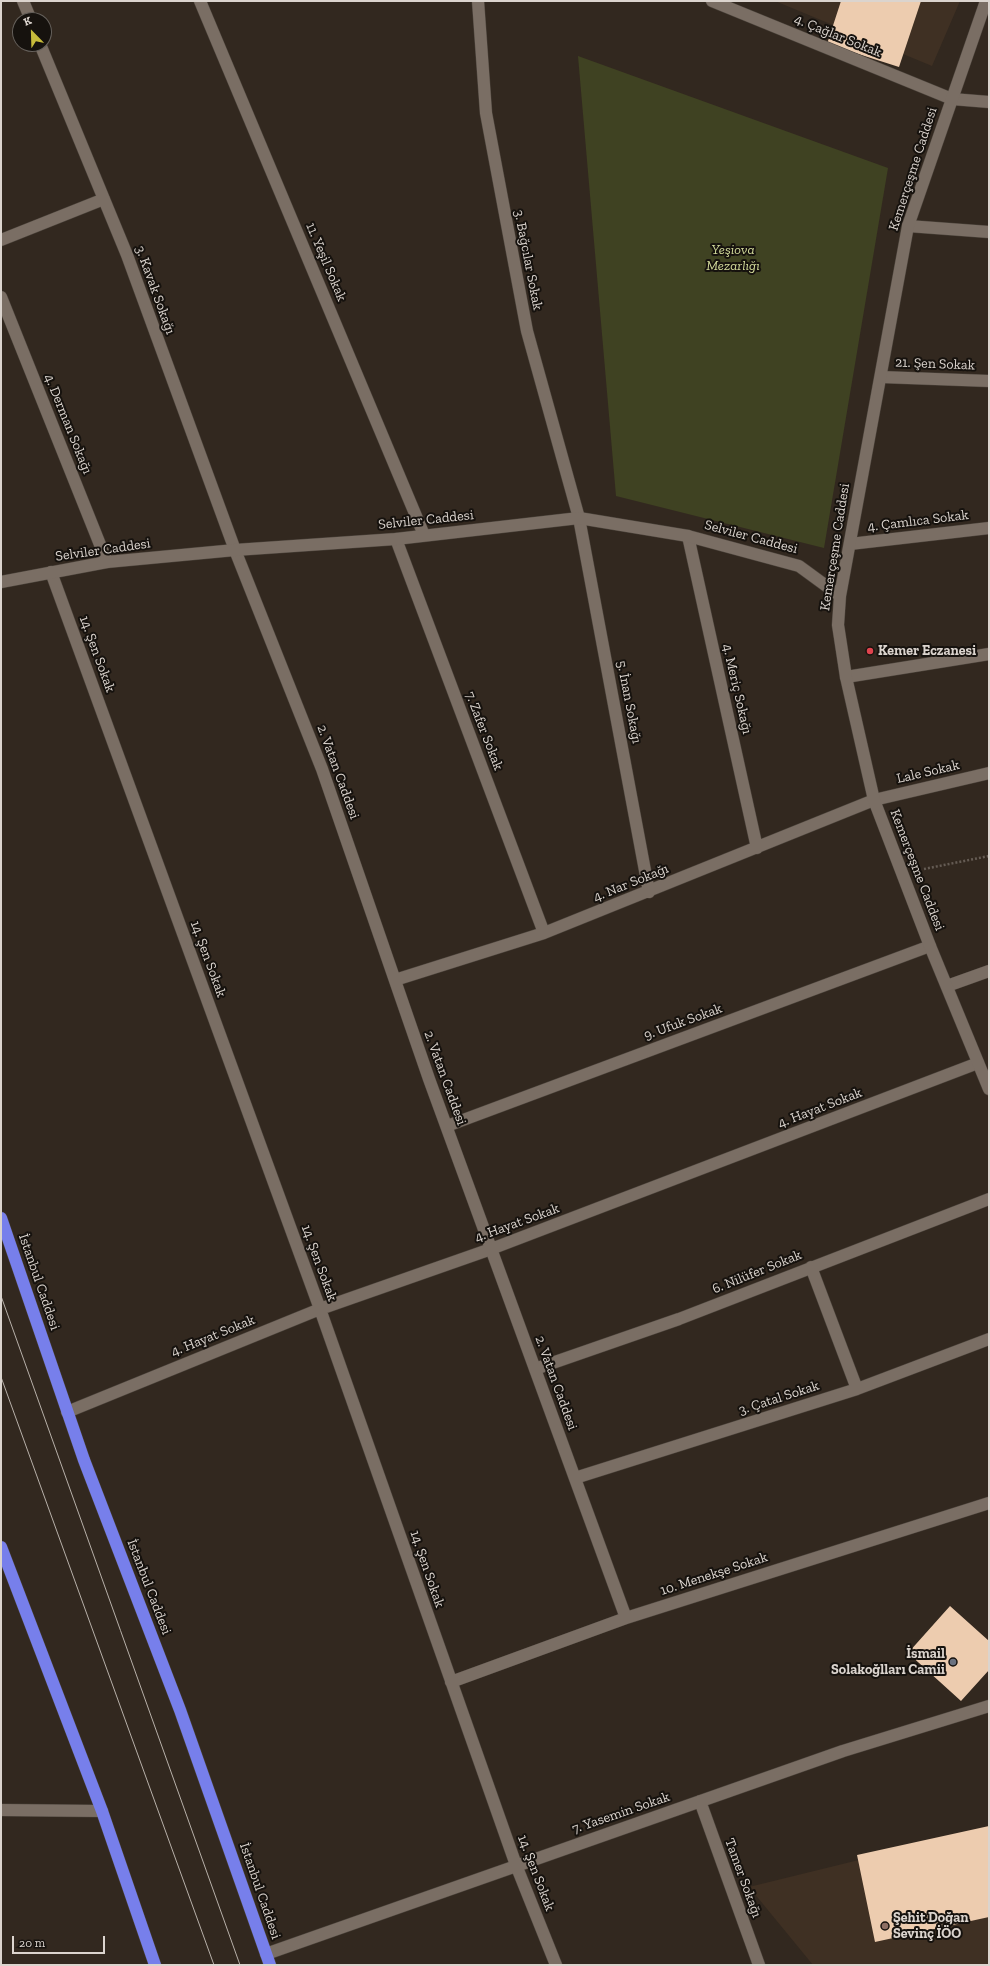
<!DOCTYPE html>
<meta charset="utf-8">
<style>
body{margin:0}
#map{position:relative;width:990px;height:1966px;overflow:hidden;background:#32281f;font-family:"Zilla Slab",serif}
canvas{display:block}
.frame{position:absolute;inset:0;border:2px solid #dbd4ce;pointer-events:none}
.north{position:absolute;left:12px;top:12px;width:40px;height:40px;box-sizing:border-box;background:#16120e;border:1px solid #65605b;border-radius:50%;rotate:337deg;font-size:11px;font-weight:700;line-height:16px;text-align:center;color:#dbd4ce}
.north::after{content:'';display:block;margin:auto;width:14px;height:18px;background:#c7bb3b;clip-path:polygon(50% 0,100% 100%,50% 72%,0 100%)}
.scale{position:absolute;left:12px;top:1936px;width:93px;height:18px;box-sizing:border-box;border:2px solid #dbd4ce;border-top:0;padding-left:5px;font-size:12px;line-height:14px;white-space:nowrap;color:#dbd4ce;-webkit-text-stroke:3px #16120e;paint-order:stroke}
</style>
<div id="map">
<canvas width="990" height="1966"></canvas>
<div class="frame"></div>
<div class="north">K</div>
<div class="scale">20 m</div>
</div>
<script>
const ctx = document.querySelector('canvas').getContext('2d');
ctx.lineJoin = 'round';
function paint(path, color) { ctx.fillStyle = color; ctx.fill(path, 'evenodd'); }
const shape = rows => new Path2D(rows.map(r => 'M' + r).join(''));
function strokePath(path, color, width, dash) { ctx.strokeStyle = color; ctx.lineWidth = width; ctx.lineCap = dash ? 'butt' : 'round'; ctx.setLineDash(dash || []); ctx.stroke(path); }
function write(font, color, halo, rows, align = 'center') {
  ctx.font = font + ' "Zilla Slab",serif'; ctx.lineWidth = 4; ctx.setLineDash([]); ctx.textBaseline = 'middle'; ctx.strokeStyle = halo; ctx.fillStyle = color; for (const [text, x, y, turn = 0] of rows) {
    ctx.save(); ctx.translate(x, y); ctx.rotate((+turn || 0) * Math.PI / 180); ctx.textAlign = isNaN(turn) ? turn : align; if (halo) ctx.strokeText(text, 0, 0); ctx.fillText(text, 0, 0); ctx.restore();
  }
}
paint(shape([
 [775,1,960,1,932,66],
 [989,1828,989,1965,813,1965,749,1887]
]), '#3f3023');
paint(shape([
 [578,56,888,168,824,548,616,496]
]), '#3f4222');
paint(shape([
 [841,1,921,1,899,67,827,44],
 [950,1606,989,1641,989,1670,961,1701,908,1653],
 [989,1826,989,1917,875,1942,857,1855]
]), '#edccaf');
const street = shape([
 [23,1,31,20],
 [200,1,424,535],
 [478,1,486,113,527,331,579,518,649,892],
 [712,1,952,99,989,102],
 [40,44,127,255,235,550,322,769,429,1079,626,1618],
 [908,226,989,232],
 [1,240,104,199],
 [1,297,107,562],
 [881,377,989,381],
 [688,536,757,848],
 [396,539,544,933],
 [850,544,989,528],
 [51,572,320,1309,516,1865,556,1965],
 [846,677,989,654],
 [395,980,544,933,874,800,989,773],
 [947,986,989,971],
 [447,1126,930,946],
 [811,1267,857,1389],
 [535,1369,679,1319,989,1199],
 [67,1412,320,1309,491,1249,978,1063],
 [575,1478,857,1389,989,1339],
 [451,1682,626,1618,989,1503],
 [700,1801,759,1965],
 [1,1810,102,1811],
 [266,1954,843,1751,989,1706]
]);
const secondary = shape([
 [986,1,908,226,840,596,838,625,846,677,874,800,930,946,989,1089],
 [1,582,107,562,235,550,396,539,579,518,688,536,799,566,840,596]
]);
const highway = shape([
 [1,1218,84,1460,180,1710,270,1965],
 [1,1547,102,1811,155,1965]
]);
strokePath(street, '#4b433b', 13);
strokePath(secondary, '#4b433b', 13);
strokePath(highway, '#4b433b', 13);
strokePath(shape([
 [924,869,989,856]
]), '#655c54', 2.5, [2, 2]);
strokePath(street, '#7a6e64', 12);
strokePath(secondary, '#7a6e64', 12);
strokePath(highway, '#777feb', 12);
strokePath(shape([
 [1,1296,240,1965],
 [1,1377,214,1965]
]), '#b8b1aa', 1);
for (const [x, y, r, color] of [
 [870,651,4,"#e0444e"],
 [953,1662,4,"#6b7280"],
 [885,1926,4,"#8d6e63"]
]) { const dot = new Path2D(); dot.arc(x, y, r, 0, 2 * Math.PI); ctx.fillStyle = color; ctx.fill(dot); strokePath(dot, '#16120e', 1.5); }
write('14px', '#dbd4ce', '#16120e', [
 ["4. Çağlar Sokak",838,36,22],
 ["Kemerçeşme Caddesi",913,169,-72],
 ["3. Bağcılar Sokak",528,260,79],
 ["11. Yeşil Sokak",326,262,67],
 ["3. Kavak Sokağı",155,290,70],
 ["21. Şen Sokak",935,364,2],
 ["4. Derman Sokağı",68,424,68],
 ["Selviler Caddesi",426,520,-6],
 ["4. Çamlıca Sokak",918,521,-7],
 ["Selviler Caddesi",751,537,15],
 ["Kemerçeşme Caddesi",835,547,-81],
 ["Selviler Caddesi",103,550,-8],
 ["14. Şen Sokak",97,654,70],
 ["4. Meriç Sokağı",737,689,77],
 ["5. İnan Sokağı",629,702,79],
 ["7. Zafer Sokak",484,731,69],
 ["2. Vatan Caddesi",338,772,70],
 ["Lale Sokak",928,772,-13],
 ["Kemerçeşme Caddesi",917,870,69],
 ["4. Nar Sokağı",631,883,-22],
 ["14. Şen Sokak",208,959,70],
 ["9. Ufuk Sokak",683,1022,-20],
 ["2. Vatan Caddesi",445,1078,70],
 ["4. Hayat Sokak",820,1108,-21],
 ["4. Hayat Sokak",517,1223,-20],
 ["14. Şen Sokak",319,1263,70],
 ["6. Nilüfer Sokak",757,1272,-22],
 ["İstanbul Caddesi",39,1282,71],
 ["4. Hayat Sokak",213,1336,-22],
 ["2. Vatan Caddesi",556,1383,70],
 ["3. Çatal Sokak",779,1398,-18],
 ["14. Şen Sokak",427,1569,71],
 ["10. Menekşe Sokak",714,1574,-18],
 ["İstanbul Caddesi",149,1587,69],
 ["7. Yasemin Sokak",621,1813,-19],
 ["14. Şen Sokak",536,1873,69],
 ["Tamer Sokağı",743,1878,70],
 ["İstanbul Caddesi",260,1891,71]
]);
write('italic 14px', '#d2da9a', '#16120e', [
 ["Yeşiova",733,250],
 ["Mezarlığı",733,266]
]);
write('bold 14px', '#dbd4ce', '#16120e', [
 ["Kemer Eczanesi",878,651],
 ["İsmail",945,1654,"right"],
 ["Solakoğlları Camii",945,1670,"right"],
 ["Şehit Doğan",893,1918],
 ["Sevinç İÖO",893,1934]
], 'left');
</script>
